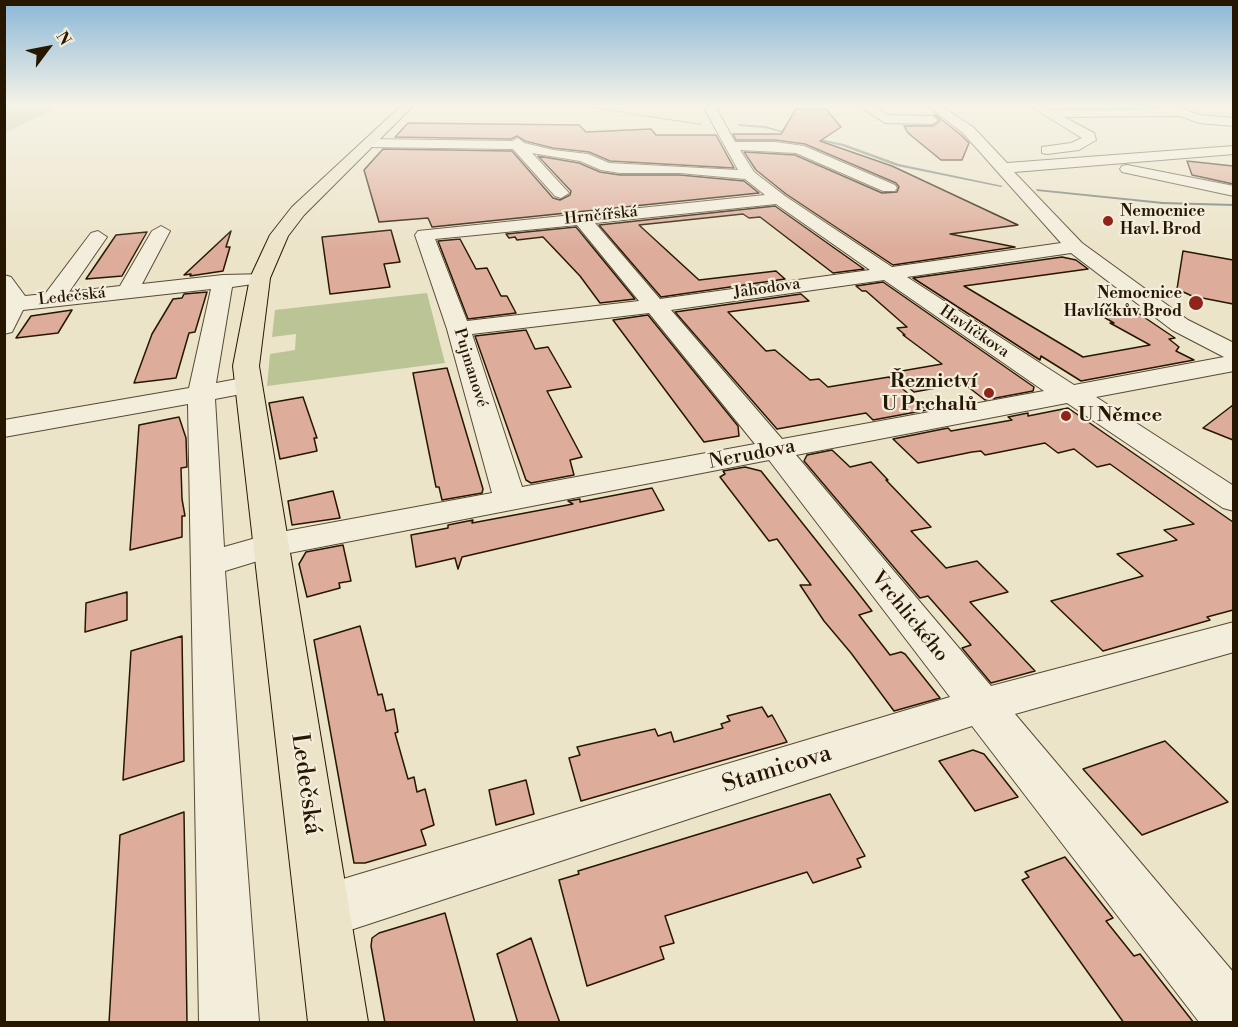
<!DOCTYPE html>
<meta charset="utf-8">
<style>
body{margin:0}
#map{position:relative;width:1238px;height:1027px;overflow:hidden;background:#ece4c9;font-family:"Libre Bodoni",serif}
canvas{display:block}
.frame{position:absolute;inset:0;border:6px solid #271701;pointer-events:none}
.north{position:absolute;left:18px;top:18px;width:60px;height:60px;-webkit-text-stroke:4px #f3eddc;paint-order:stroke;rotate:58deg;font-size:16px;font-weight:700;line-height:24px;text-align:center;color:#271701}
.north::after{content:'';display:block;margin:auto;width:21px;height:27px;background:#271701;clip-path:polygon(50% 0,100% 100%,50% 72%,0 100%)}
</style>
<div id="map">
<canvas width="1238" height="1027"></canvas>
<div class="frame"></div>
<div class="north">N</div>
</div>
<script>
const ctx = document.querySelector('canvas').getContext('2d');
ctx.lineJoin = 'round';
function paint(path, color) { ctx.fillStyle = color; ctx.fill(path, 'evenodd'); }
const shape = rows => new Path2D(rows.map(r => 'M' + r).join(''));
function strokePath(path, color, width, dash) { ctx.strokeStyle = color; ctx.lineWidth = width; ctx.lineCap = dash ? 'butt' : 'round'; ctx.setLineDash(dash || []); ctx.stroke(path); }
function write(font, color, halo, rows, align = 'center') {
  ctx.font = font + ' "Libre Bodoni",serif'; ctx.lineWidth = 4.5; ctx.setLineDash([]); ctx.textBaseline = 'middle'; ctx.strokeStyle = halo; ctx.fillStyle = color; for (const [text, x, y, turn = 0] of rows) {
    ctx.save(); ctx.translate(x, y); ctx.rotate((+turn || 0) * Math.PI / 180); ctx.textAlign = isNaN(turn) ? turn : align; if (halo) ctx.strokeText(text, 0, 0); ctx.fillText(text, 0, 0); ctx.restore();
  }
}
paint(shape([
 [5,106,59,106,5,133],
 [427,293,445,363,267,386,270,354,295,350,296,334,272,337,275,310]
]), '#bac495');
paint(shape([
 [580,106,585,106,702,124,700,125,580,106],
 [738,124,765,126,793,134,791,135,765,128,739,126,738,124],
 [811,137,844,144,899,164,1003,186,1001,187,897,166,842,146,811,139,811,137],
 [1036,189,1163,202,1234,204,1234,206,1163,204,1037,191,1036,189]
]), '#6e7a74');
const building = shape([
 [796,109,826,109,841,127,820,141,892,166,1018,225,950,234,1015,247,893,265,786,194,756,170,744,152,795,155,882,193,897,192,899,187,896,183,805,144,775,140,736,140,733,134,781,134,796,109],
 [934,115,936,115,961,135,969,143,962,160,941,160,908,133,904,126,933,126,940,121,934,115],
 [408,123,579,125,586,132,651,129,656,135,716,135,734,168,610,161,589,152,553,148,525,141,517,136,511,139,395,137,408,123],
 [383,149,512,151,553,198,560,200,570,195,571,191,538,156,579,163,600,172,620,175,680,175,744,181,759,193,432,227,428,218,379,222,364,170,383,149],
 [1187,161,1233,166,1233,184,1192,175,1187,161],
 [775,206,864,269,833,273,760,217,749,218,743,214,639,225,699,280,776,271,785,279,661,297,599,225,775,206],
 [576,227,635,299,600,303,580,276,543,237,517,240,515,237,509,238,506,234,576,227],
 [391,230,400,262,384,264,390,287,330,294,322,237,391,230],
 [231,231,226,247,230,247,223,271,190,276,191,274,184,275,231,231],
 [147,232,122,276,86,279,116,235,147,232],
 [460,239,476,269,487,268,501,296,507,296,516,313,468,319,438,241,460,239],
 [1183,251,1233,260,1233,304,1192,296,1177,289,1183,251],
 [1062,257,1076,260,1088,269,964,286,1083,357,1150,345,1110,323,1114,323,1097,313,1132,309,1175,338,1169,339,1179,347,1176,351,1194,360,1081,381,1041,356,1040,360,913,278,1062,257],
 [883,282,1034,387,1033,391,985,400,963,383,914,392,890,373,942,364,903,335,905,335,897,328,907,327,866,291,862,291,856,286,883,282],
 [207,292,195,332,189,333,176,378,134,383,152,334,173,299,182,298,184,294,207,292],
 [801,294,809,301,728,312,766,351,775,350,810,380,819,379,828,387,889,377,927,410,873,420,866,413,777,429,675,312,801,294],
 [72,310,58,333,16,338,31,316,72,310],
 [648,315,738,426,739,436,704,442,613,320,648,315],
 [526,330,535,349,548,347,571,387,547,391,582,457,570,460,574,475,531,483,526,480,475,336,526,330],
 [447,368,483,489,482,493,442,500,439,487,436,487,413,373,447,368],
 [303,397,317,438,314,438,317,451,280,459,269,403,303,397],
 [1233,405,1233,440,1203,428,1233,405],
 [1068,408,1233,522,1233,610,1207,617,1210,620,1103,651,1051,601,1143,576,1117,554,1177,540,1164,530,1194,524,1110,464,1097,467,1074,449,1058,453,1045,443,985,455,981,451,972,452,918,463,893,439,948,428,951,431,1012,420,1008,417,1028,413,1028,416,1068,408],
 [179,417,186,438,187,467,181,468,182,499,185,516,182,516,182,537,130,550,139,425,179,417],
 [832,450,850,467,871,462,888,480,886,480,931,527,911,531,946,568,977,561,1008,592,970,602,1035,671,991,683,962,648,971,645,928,596,920,598,804,461,807,455,832,450],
 [745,467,761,471,858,593,872,611,859,615,890,655,901,652,905,654,940,698,894,711,851,653,824,621,800,585,811,585,777,539,769,541,720,477,725,474,723,471,745,467],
 [652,488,664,510,462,557,458,569,455,558,416,567,411,535,448,528,448,525,473,520,472,523,573,504,568,501,580,499,580,502,652,488],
 [333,491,340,518,292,525,288,501,333,491],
 [343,545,351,581,339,583,340,588,307,597,299,564,306,552,343,545],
 [127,592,127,620,85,632,86,603,127,592],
 [360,626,378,695,382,694,386,711,394,709,398,732,395,733,408,779,414,777,417,792,425,789,434,825,421,830,426,845,365,863,354,863,314,640,360,626],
 [182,636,184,761,123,780,131,651,182,636],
 [762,707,768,717,772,715,787,742,581,801,569,758,580,755,577,747,655,729,658,736,671,732,674,742,723,728,721,724,730,721,727,716,762,707],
 [1165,741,1228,802,1142,835,1083,769,1165,741],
 [973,750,984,754,1018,797,975,811,939,761,973,750],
 [526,780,534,814,496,825,489,790,526,780],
 [830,794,865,856,857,859,861,867,813,883,807,872,665,916,674,943,660,947,664,959,587,986,559,880,579,874,578,871,830,794],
 [184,812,187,1023,109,1023,120,835,184,812],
 [1065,857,1113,918,1106,921,1134,956,1140,954,1194,1023,1124,1023,1022,880,1029,877,1025,872,1065,857],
 [445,913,475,1023,385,1023,371,946,372,938,379,933,445,913],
 [531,938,548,989,560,1023,518,1023,497,954,531,938]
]);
paint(building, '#ddac9b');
strokePath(building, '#271701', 1.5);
const minor = shape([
 [703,106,715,106,735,142,775,142,804,146,895,185,897,188,895,191,883,191,796,153,740,150,754,172,785,196,892,267,1061,243,963,133,928,106,941,106,973,127,1007,163,1234,146,1234,154,1014,172,1082,243,1188,320,1234,343,1234,371,1096,397,1234,486,1234,511,1223,508,1067,403,796,455,991,686,1234,622,1234,652,1015,714,1234,973,1234,1022,1199,1022,972,726,323,939,304,931,296,912,304,893,323,885,950,697,769,460,274,556,225,571,259,1022,199,1022,188,404,4,437,4,420,189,388,211,289,23,310,12,332,4,334,4,275,11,277,25,296,45,294,91,233,98,231,107,237,69,292,120,286,152,231,161,226,170,231,142,284,223,275,267,274,270,278,267,282,232,287,216,383,248,377,257,379,261,385,257,391,215,399,224,547,270,534,492,493,447,329,415,235,418,231,765,195,745,179,680,173,620,173,601,170,580,161,532,153,569,193,561,198,555,196,513,149,368,147,361,143,368,139,512,141,518,138,524,143,553,150,588,154,609,163,738,170,703,106],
 [776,204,870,270,660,299,595,223,776,204],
 [577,225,639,301,467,321,435,239,577,225],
 [1071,253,1172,330,1224,357,1074,385,907,277,1071,253],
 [884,280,1044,391,782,439,671,310,884,280],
 [649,313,755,444,522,487,472,334,649,313],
 [859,106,873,106,888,115,932,116,938,120,932,124,885,123,859,106],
 [1030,106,1044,106,1051,110,1160,109,1155,106,1172,106,1201,115,1234,118,1234,126,1199,123,1180,116,1064,117,1094,133,1096,140,1079,150,1047,154,1042,153,1042,147,1071,143,1082,138,1030,106],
 [1127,165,1234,186,1234,196,1122,172,1120,169,1122,166,1127,165]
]);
const major = shape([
 [401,106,413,106,304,215,288,236,270,278,259,366,368,1022,308,1022,233,366,250,278,270,235,292,207,401,106]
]);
strokePath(minor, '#584a33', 2);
strokePath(major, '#271701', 2);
paint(minor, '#f3eddc');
paint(major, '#ece4c9');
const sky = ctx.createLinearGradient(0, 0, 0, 250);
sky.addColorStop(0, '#8ab7d8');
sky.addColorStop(0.42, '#f6f3e7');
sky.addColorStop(1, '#f6f3e700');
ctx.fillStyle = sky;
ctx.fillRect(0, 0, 1238, 250);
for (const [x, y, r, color] of [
 [1108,221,6,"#8f2418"],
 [1196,303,8,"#8f2418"],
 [989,393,6,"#8f2418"],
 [1066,416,6,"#8f2418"]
]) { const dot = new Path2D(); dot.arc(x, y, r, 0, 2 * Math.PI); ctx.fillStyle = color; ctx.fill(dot); strokePath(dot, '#f3eddc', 2); }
write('bold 16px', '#271701', '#f3eddc', [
 ["Nemocnice",1120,212],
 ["Havl. Brod",1120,230],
 ["Nemocnice",1182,294,"right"],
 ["Havlíčkův Brod",1182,312,"right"]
], 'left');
write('16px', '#271701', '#f3eddc', [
 ["Hrnčířská",601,216,-6],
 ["Jahodova",767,289,-8],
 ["Ledečská",72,297,-6],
 ["Havlíčkova",974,332,34],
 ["Pujmanové",470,368,73]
]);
write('bold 20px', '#271701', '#f3eddc', [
 ["Řeznictví",977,382],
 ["U Prchalů",977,405],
 ["U Němce",1078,416,"left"]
], 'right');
write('20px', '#271701', '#f3eddc', [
 ["Nerudova",752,455,-11],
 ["Vrchlického",909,617,51]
]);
write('24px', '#271701', '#f3eddc', [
 ["Stamicova",777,770,-17],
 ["Ledečská",305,784,82]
]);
</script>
